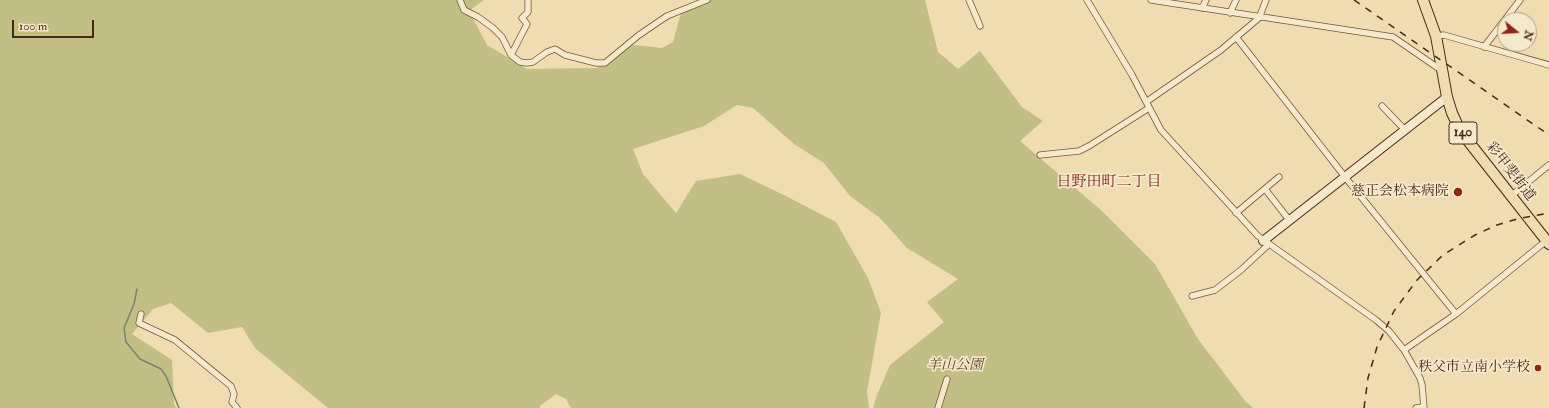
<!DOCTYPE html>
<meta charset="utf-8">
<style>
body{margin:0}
#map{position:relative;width:1549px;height:408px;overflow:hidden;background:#efddb1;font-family:"IM FELL Double Pica",serif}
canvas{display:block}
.north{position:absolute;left:1497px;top:12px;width:40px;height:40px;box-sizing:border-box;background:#f5e9cc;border:1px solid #b19c83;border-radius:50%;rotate:108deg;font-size:11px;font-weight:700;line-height:16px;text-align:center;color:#4a2816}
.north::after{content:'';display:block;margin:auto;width:14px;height:18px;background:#8f2418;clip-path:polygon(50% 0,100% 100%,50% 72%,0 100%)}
.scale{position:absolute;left:12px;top:20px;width:82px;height:18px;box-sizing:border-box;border:2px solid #4a2816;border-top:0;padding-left:5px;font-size:12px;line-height:14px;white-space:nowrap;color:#4a2816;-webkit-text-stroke:3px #f5e9cc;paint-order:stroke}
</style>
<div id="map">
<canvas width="1549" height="408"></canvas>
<div class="north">N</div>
<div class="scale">100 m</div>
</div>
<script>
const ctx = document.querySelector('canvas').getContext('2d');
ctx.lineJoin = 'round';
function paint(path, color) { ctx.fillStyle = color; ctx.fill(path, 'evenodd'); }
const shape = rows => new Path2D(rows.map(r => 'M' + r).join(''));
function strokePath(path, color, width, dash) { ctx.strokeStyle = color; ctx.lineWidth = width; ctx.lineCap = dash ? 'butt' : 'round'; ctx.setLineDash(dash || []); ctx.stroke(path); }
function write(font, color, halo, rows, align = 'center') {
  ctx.font = font + ' "IM FELL Double Pica","Noto Serif JP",serif'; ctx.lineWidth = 3.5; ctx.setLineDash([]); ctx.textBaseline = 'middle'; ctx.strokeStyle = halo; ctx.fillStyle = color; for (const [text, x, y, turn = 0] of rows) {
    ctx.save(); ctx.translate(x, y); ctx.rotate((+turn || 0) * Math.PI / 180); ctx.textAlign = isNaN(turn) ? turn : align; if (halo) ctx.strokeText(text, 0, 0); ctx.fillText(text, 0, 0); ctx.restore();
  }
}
paint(shape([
 [0,0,484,0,469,11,487,45,527,69,597,68,624,44,662,48,673,42,682,9,710,0,925,0,938,52,958,69,980,51,1022,107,1043,121,1020,141,1101,210,1155,264,1198,339,1246,402,1253,408,873,408,877,395,890,365,944,322,927,302,958,279,907,248,880,218,850,196,824,163,794,144,753,108,737,105,704,126,633,149,643,174,676,213,696,181,740,174,784,195,836,222,868,278,881,313,867,391,869,408,571,408,566,399,556,394,540,406,540,408,328,408,255,348,242,327,208,333,171,303,153,309,132,334,172,360,174,404,176,408,0,408]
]), '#c1be86');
strokePath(shape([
 [137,289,134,304,124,328,126,342,140,359,161,369,166,376,179,408]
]), '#7a8170', 1.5);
const street = shape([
 [460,0,464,10,478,17,493,28,502,37,511,55,520,62,527,63,533,62,547,52,555,49,565,55,596,63,605,63,639,35,667,16,707,0],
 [969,0,980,26],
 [1087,0,1132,75,1161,130,1258,236,1376,320,1389,331,1404,350,1420,378,1422,385,1424,408],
 [1151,0,1393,37,1441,70],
 [1202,8,1206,0],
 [1230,13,1236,0],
 [1436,36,1444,35,1549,65],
 [1236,37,1345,177,1456,314],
 [1484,47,1520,0],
 [511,55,527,24,522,18,528,12,528,0],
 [1146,102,1221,50,1259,18,1266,0],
 [1382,106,1405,130],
 [1040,155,1079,151,1089,146,1149,108],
 [1265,189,1290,221],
 [1511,196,1549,165],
 [1236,213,1279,177],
 [1192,296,1215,290,1241,270,1268,245],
 [141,314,139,323,175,340,231,386,234,394,232,402,237,408],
 [1404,350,1456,314,1546,241],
 [938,408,947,379],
 [1416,408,1423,407]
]);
const secondary = shape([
 [1263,241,1447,97]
]);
const highway = shape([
 [1423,0,1436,36,1447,97,1452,113,1458,126,1465,137,1549,244]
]);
strokePath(street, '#73553d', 7);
strokePath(secondary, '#4a2816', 10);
strokePath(highway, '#4a2816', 12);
strokePath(street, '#f5e9cc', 5.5);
strokePath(secondary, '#f5e9cc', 8);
strokePath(highway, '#efddb1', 10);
strokePath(shape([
 [1354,0,1549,135],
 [1364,408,1368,378,1377,347,1394,311,1417,280,1443,255,1475,235,1497,225,1517,219,1549,213]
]), '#4a2816', 1.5, [7, 7]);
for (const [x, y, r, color] of [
 [1458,192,5,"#8f2418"],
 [1538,368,4,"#8f2418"]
]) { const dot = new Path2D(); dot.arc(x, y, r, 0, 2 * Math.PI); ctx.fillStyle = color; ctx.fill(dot); strokePath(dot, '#f5e9cc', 1.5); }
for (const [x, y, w] of [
 [1463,133,28]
]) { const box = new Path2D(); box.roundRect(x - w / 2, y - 11, w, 22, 3); ctx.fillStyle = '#f5e9cc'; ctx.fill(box); strokePath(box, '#4a2816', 1); }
write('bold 13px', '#4a2816', null, [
 ["140",1463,133]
]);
write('14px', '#4a2816', '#f5e9cc', [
 ["彩甲斐街道",1510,172,52]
]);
write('14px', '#4a2816', '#f5e9cc', [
 ["慈正会松本病院",1449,192],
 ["秩父市立南小学校",1530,368]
], 'right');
write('italic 14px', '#62462c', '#f5e9cc', [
 ["羊山公園",955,366]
]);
write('15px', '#7a1f14', '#f5e9cc', [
 ["日野田町二丁目",1109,183]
]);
</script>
